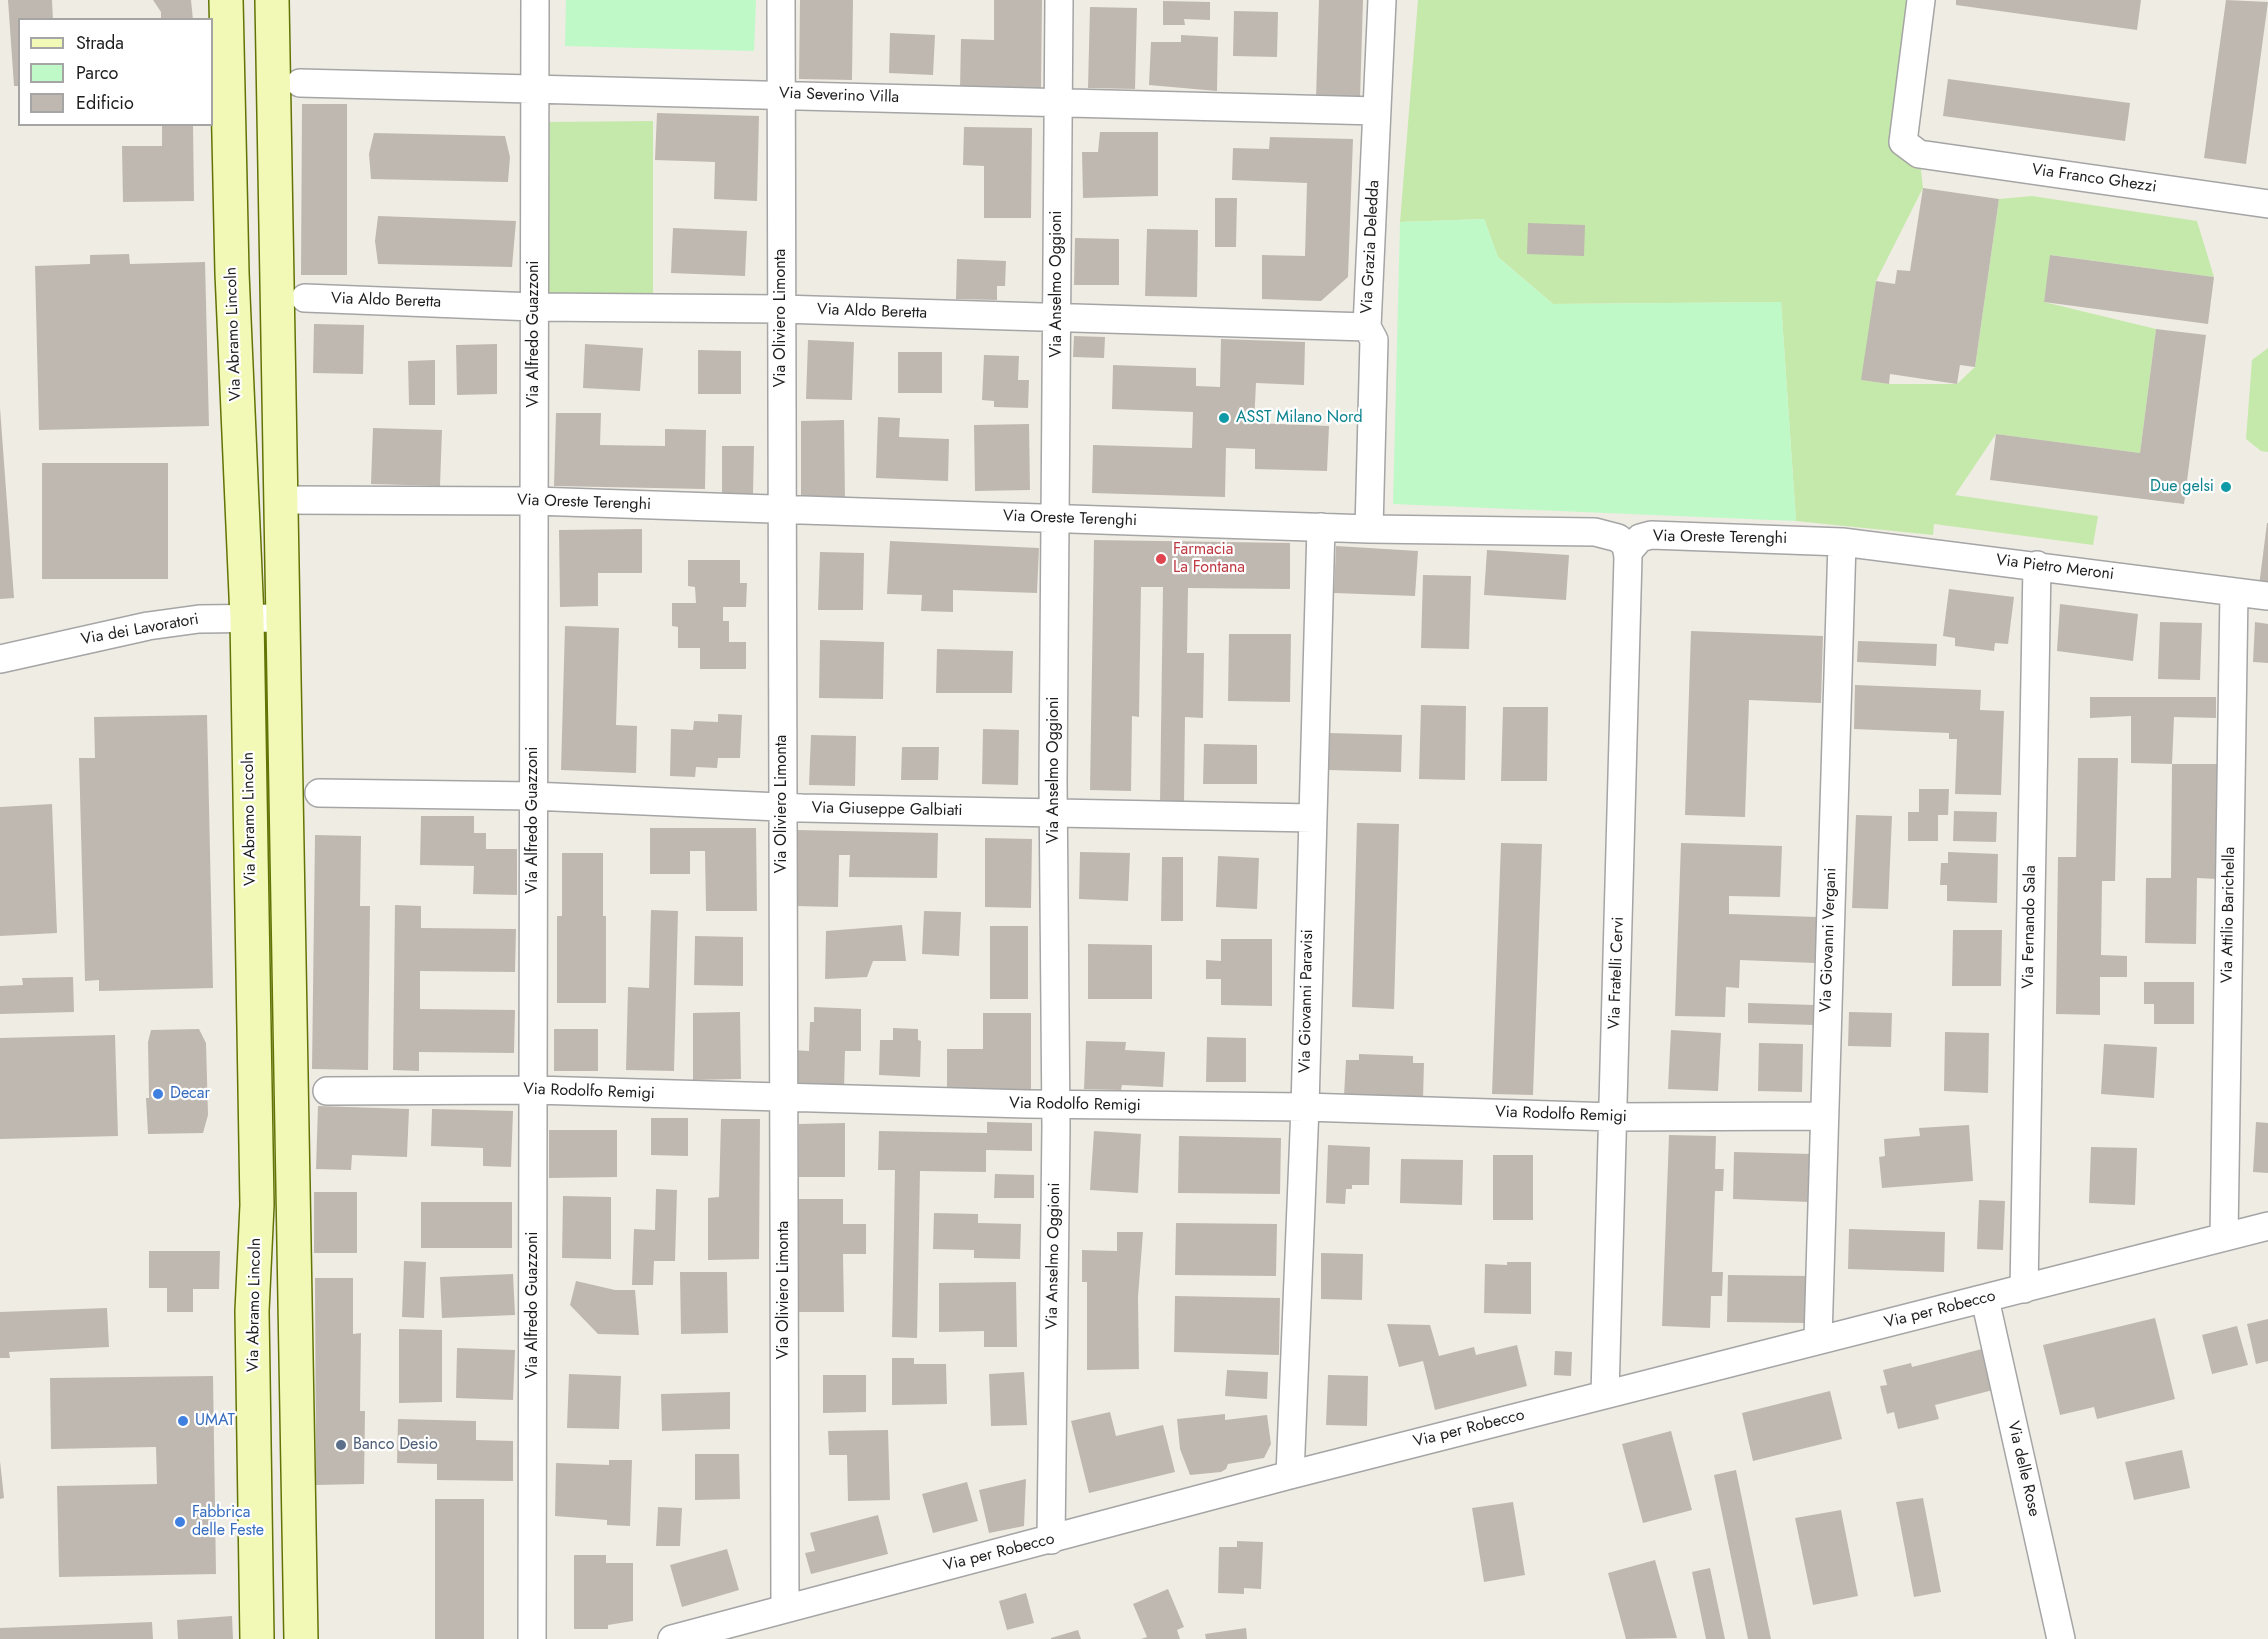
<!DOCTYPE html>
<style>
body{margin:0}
#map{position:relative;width:2268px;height:1639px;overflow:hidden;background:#efece4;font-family:Jost,sans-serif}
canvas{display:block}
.legend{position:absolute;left:18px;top:18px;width:195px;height:108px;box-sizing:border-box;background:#fff;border:2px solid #a5a5a5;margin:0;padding:8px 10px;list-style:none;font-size:18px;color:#1e1e1e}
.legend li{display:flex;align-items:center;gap:12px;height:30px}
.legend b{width:30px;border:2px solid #a5a5a5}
</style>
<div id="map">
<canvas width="2268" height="1639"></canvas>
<ul class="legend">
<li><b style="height:8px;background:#f2f9b7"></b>Strada</li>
<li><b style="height:16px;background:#c0f9c8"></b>Parco</li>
<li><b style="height:16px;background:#bfb8b0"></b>Edificio</li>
</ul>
</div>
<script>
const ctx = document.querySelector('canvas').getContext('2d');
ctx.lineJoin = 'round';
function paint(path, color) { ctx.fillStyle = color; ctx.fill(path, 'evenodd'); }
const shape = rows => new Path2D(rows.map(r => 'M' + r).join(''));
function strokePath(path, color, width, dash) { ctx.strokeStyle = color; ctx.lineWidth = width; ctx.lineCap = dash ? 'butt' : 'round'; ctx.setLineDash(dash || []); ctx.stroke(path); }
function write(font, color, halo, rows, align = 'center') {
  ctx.font = font + ' Jost,sans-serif'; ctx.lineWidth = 4.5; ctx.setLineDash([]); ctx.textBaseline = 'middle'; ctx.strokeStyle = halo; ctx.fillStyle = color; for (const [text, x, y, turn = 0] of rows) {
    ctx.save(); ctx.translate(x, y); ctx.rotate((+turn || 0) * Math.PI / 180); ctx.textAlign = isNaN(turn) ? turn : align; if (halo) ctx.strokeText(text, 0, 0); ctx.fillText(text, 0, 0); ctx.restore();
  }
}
paint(shape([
 [1418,0,1930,0,1917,134,1923,188,1876,281,1862,380,1889,384,1957,384,1975,367,1999,199,2032,196,2197,221,2214,277,2051,255,2044,302,2156,329,2140,453,1996,434,1955,495,2098,516,2093,545,1934,524,1933,535,1796,521,1781,302,1553,304,1498,257,1484,219,1400,222],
 [653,121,653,302,546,301,546,122],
 [2268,348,2268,452,2261,451,2246,439,2252,360]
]), '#c5e9aa');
paint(shape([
 [566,0,756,0,754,51,565,46],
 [1484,219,1498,257,1553,304,1781,302,1796,521,1393,504,1400,222]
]), '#c0f9c8');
paint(shape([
 [8,0,52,0,53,20,20,20,20,86,14,86],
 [153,0,191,0,193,20,161,20,161,12],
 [800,0,853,0,852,80,799,79],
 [994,0,1042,0,1041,90,960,89,961,39,994,40],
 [1319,0,1363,0,1360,99,1316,98],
 [1956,0,2141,0,2137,30,1956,5],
 [2226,0,2268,2,2246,164,2204,158],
 [1163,1,1210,2,1210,20,1184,19,1185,25,1163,25],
 [1090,7,1137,8,1135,89,1088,88],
 [1234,11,1278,12,1277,57,1233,56],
 [890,33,935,35,933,75,889,73],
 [1181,35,1218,37,1217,91,1149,85,1151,42,1181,42],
 [1948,79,2130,103,2125,141,1943,116],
 [302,104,347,104,347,275,301,275],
 [657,113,759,116,757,201,714,199,715,162,655,160],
 [162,124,193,124,194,201,123,202,122,146,162,146],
 [964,127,1032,128,1031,218,984,218,984,166,963,165],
 [1100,132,1158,132,1158,196,1083,198,1082,152,1098,152],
 [374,133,505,136,510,157,508,182,371,179,369,154],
 [1270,137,1353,139,1348,277,1321,301,1262,299,1262,255,1305,256,1307,183,1232,180,1233,148,1269,149],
 [1923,188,1999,199,1975,367,1960,365,1957,384,1890,374,1889,384,1861,380,1876,281,1895,284,1897,270,1910,271],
 [1215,198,1237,198,1236,247,1215,247],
 [378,216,516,221,512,267,378,264,375,241],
 [1528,223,1585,225,1584,256,1527,254],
 [673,228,747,231,745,276,671,273],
 [1147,229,1198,230,1197,297,1145,296],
 [1075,238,1119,239,1119,285,1074,285],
 [129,254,130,264,205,262,209,426,39,430,35,266,90,264,90,255],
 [2050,255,2214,277,2208,324,2044,302],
 [957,259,1006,261,1005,286,997,286,997,300,956,299],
 [314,324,364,325,363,374,313,373],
 [2156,329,2206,335,2184,504,1990,480,1996,434,2140,453],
 [1074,336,1105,337,1104,358,1073,357],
 [1221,339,1305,342,1304,385,1256,383,1254,423,1329,426,1327,471,1255,469,1255,449,1226,448,1225,497,1092,493,1093,445,1192,448,1193,412,1112,409,1113,365,1196,368,1196,386,1220,387],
 [808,340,854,342,852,400,806,399],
 [497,344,497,394,457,395,456,345],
 [585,344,643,348,640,391,583,388],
 [698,350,741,351,741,394,698,394],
 [898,352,942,352,942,393,898,393],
 [984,355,1019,356,1018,380,1029,380,1028,408,994,407,994,401,982,400],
 [435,360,435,405,409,405,408,361],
 [0,408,14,598,0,599],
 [556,413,601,413,600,445,665,446,665,429,706,430,705,489,554,486],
 [878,417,900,418,899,437,949,439,948,481,876,478],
 [844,420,845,500,801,501,801,421],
 [1029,424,1030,490,975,491,974,425],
 [373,428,442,430,440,486,371,484],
 [722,446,754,446,753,494,722,494],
 [42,463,168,463,168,579,42,579],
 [2267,523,2268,523,2268,588,2259,586],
 [642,529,642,573,598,573,598,606,560,607,559,530],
 [1094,540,1290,543,1290,589,1188,588,1187,653,1204,653,1203,718,1185,717,1184,804,1160,803,1163,587,1141,587,1139,717,1132,716,1131,791,1090,790],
 [890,541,1039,548,1037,593,953,590,953,612,921,611,922,595,887,594],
 [1336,546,1418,551,1415,596,1334,593],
 [1487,550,1569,555,1566,600,1484,595],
 [820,552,864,553,863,610,818,610],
 [688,560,740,560,740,583,747,583,746,607,723,607,723,621,729,621,729,642,746,642,746,669,700,669,700,648,678,648,678,627,672,626,672,603,696,603,695,587,688,586],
 [1423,575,1471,576,1469,649,1421,648],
 [1949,589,2014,597,2008,644,1995,643,1994,651,1955,646,1955,638,1943,636],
 [2060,604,2138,614,2133,661,2057,651],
 [2160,622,2202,623,2200,680,2158,679],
 [2255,622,2268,624,2268,663,2253,662],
 [565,626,619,628,616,725,637,726,636,773,561,770],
 [1691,631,1823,636,1821,703,1749,700,1745,817,1685,815],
 [1229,634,1291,634,1290,702,1228,701],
 [820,640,884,642,883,699,819,698],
 [1858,641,1937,644,1936,666,1857,662],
 [937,649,1013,651,1012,693,936,693],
 [1855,685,1981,690,1980,710,2004,711,2001,795,1955,794,1957,739,1949,739,1949,733,1854,729],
 [2090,697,2216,697,2216,718,2174,717,2172,764,2218,764,2217,879,2197,878,2196,944,2145,943,2146,878,2171,878,2172,764,2131,763,2131,716,2090,718],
 [1421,705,1466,706,1465,780,1419,779],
 [1503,707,1548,707,1547,781,1501,781],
 [718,714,742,715,740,758,718,758,717,768,696,767,695,777,670,776,671,729,693,730,694,721,718,722],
 [207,715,213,988,99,991,99,980,85,981,79,758,95,758,94,717],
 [983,729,1019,730,1018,785,982,784],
 [1329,733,1402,735,1401,772,1328,770],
 [811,735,856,736,855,786,809,785],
 [1204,744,1257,745,1257,784,1203,784],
 [902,747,939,747,938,780,901,780],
 [2078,758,2118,758,2115,881,2102,881,2101,955,2127,956,2127,977,2100,977,2100,1015,2056,1014,2058,857,2076,857],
 [1919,789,1949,789,1948,815,1938,815,1938,841,1908,841,1908,812,1919,812],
 [52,804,57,933,0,936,0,807],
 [1954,811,1997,812,1996,842,1953,841],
 [1856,815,1892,816,1888,909,1852,908],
 [421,816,474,816,474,833,486,833,486,849,517,849,517,895,473,894,474,866,420,865],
 [1357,823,1399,824,1394,1009,1352,1007],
 [650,828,756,828,757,911,706,911,705,851,690,851,690,874,650,874],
 [797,830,938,833,937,878,849,877,850,855,839,855,838,907,795,906],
 [315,835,361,836,360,906,370,906,368,1070,312,1069],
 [985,838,1032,839,1031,908,985,907],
 [1501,843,1542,844,1533,1095,1492,1094],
 [1681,843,1782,846,1780,897,1729,896,1729,914,1817,917,1815,963,1740,960,1739,988,1726,987,1725,1017,1675,1016],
 [1080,852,1130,853,1128,901,1079,899],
 [1948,852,1998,854,1997,903,1947,901,1947,885,1940,885,1941,863,1948,863],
 [562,853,603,853,603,916,606,916,606,1003,557,1003,557,916,562,916],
 [1218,856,1259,858,1257,909,1216,907],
 [1162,857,1183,857,1183,921,1161,921],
 [395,905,421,906,421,928,516,929,515,972,420,971,420,1009,515,1010,514,1053,419,1052,419,1071,393,1070],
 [651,910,678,911,674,1071,626,1070,628,987,649,988],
 [924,911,961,912,959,956,922,954],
 [902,925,906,961,873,961,867,977,825,979,826,931],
 [990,926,1028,926,1028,999,990,999],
 [1953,930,2002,930,2001,986,1952,986],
 [695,936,743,937,743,986,694,985],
 [1221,939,1272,939,1272,1006,1221,1005,1221,979,1206,979,1206,960,1221,961],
 [1088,944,1152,945,1152,999,1088,999],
 [73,977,74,1012,0,1014,0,986,23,985,22,978],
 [2144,982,2194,982,2194,1024,2154,1024,2154,1004,2144,1004],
 [1748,1003,1815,1005,1814,1025,1748,1023],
 [814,1007,861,1009,861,1051,845,1051,844,1090,791,1090,791,1050,809,1051,810,1022,814,1022],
 [740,1012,741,1079,693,1080,693,1013],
 [1849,1012,1892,1013,1891,1047,1848,1046],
 [983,1013,1031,1013,1031,1090,947,1090,947,1049,983,1049],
 [893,1028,918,1029,918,1040,921,1041,920,1077,879,1075,880,1040,893,1040],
 [199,1029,206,1043,208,1115,203,1133,148,1134,146,1098,149,1098,148,1042,151,1030],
 [554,1029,598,1029,598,1071,554,1071],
 [1671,1030,1721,1033,1718,1091,1668,1089],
 [1945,1032,1989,1033,1988,1093,1944,1091],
 [115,1035,118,1136,0,1139,0,1038],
 [1207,1037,1246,1038,1246,1082,1206,1082],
 [1086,1041,1126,1042,1125,1050,1165,1052,1163,1087,1122,1085,1121,1090,1084,1089],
 [1759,1043,1803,1044,1802,1092,1758,1091],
 [2104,1044,2157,1047,2154,1098,2101,1094],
 [1359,1054,1413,1056,1413,1063,1424,1063,1423,1099,1344,1096,1346,1060,1359,1060],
 [318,1106,409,1109,407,1157,352,1155,351,1170,316,1169],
 [432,1109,513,1111,511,1167,483,1166,483,1148,431,1146],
 [651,1118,688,1118,688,1156,651,1155],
 [721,1119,760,1119,759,1259,708,1260,708,1198,719,1197],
 [987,1122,1032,1123,1032,1151,986,1150,986,1172,920,1171,917,1338,892,1337,895,1170,878,1170,879,1131,987,1133],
 [2256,1122,2268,1123,2268,1173,2253,1172],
 [845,1123,845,1177,799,1177,799,1124],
 [1969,1125,1973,1181,1882,1188,1879,1157,1885,1156,1884,1139,1920,1136,1919,1128],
 [549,1130,617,1130,617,1177,549,1178],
 [1094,1131,1141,1134,1138,1193,1090,1190],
 [1669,1135,1716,1136,1715,1169,1724,1169,1723,1191,1715,1191,1712,1272,1723,1272,1722,1296,1711,1296,1710,1328,1662,1326],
 [1179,1136,1281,1138,1280,1194,1178,1193],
 [1328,1145,1370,1147,1369,1185,1352,1185,1352,1189,1346,1189,1345,1204,1326,1203],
 [2091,1147,2137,1148,2135,1205,2089,1203],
 [1734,1152,1812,1154,1810,1202,1733,1199],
 [1493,1155,1533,1155,1533,1220,1493,1220],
 [1401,1159,1463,1160,1462,1205,1400,1203],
 [995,1174,1034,1175,1034,1198,994,1198],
 [656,1189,677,1190,675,1261,654,1261,653,1285,632,1285,634,1229,655,1230],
 [314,1192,357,1192,357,1253,314,1253],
 [563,1196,611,1197,611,1259,562,1258],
 [798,1199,843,1199,843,1224,866,1224,866,1254,843,1254,844,1312,799,1312],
 [1979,1200,2005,1201,2003,1250,1977,1249],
 [421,1202,512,1202,512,1248,421,1248],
 [934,1213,978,1214,978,1223,1021,1224,1020,1259,974,1258,974,1250,933,1249],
 [1176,1223,1277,1224,1276,1276,1175,1275],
 [1849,1229,1945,1232,1944,1272,1848,1269],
 [1117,1232,1143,1232,1138,1297,1139,1369,1087,1370,1087,1282,1082,1282,1082,1250,1117,1251],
 [149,1251,220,1251,219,1289,193,1289,193,1312,167,1312,167,1288,149,1288],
 [1321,1253,1363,1254,1362,1300,1321,1299],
 [404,1261,426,1262,424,1318,402,1317],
 [1507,1262,1531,1262,1531,1314,1484,1313,1485,1264,1507,1265],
 [680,1272,727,1272,728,1333,681,1334],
 [513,1274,515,1315,442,1318,440,1277],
 [1728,1275,1807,1276,1806,1323,1727,1322],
 [315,1278,353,1278,353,1334,361,1333,360,1411,365,1411,364,1484,316,1485],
 [576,1281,615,1290,635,1290,639,1335,598,1334,570,1305],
 [1016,1282,1017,1347,984,1347,984,1331,939,1332,939,1283],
 [1175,1296,1280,1298,1279,1355,1174,1352],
 [107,1308,109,1347,9,1352,10,1358,0,1358,0,1312],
 [2155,1318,2175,1399,2097,1419,2094,1407,2060,1415,2043,1345],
 [2268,1319,2268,1361,2256,1364,2247,1324],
 [1387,1324,1430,1325,1439,1356,1474,1347,1476,1355,1517,1345,1527,1386,1435,1410,1423,1361,1399,1367],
 [2237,1326,2248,1365,2212,1374,2202,1335],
 [399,1329,442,1330,442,1402,399,1403],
 [457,1348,515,1350,513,1400,456,1398],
 [1982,1349,1993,1390,1935,1405,1939,1419,1898,1429,1894,1412,1887,1414,1880,1386,1887,1385,1883,1370,1911,1363,1912,1367],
 [1555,1351,1572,1352,1571,1376,1554,1375],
 [892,1358,914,1358,914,1364,946,1364,947,1404,892,1405],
 [1227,1370,1268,1372,1267,1399,1225,1396],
 [1024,1372,1027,1425,991,1426,989,1374],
 [569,1374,621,1376,619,1429,567,1428],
 [823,1375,866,1375,866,1412,823,1413],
 [1328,1375,1368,1376,1367,1426,1326,1425],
 [213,1376,216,1574,59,1577,57,1486,157,1484,156,1447,51,1449,50,1378],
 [1830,1391,1842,1439,1753,1461,1742,1413],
 [730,1392,730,1429,662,1431,661,1394],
 [1110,1412,1116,1436,1163,1425,1175,1472,1089,1493,1071,1421],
 [1225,1414,1225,1420,1267,1415,1271,1444,1264,1458,1228,1464,1226,1469,1221,1472,1190,1475,1180,1449,1177,1419],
 [398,1419,476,1421,476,1440,513,1441,513,1481,437,1480,437,1464,397,1463],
 [888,1430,890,1500,848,1501,847,1455,829,1455,828,1431],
 [1671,1431,1692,1510,1643,1523,1622,1444],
 [2182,1450,2190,1488,2134,1500,2125,1462],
 [695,1454,739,1454,740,1499,695,1500],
 [609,1460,632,1460,630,1526,607,1525,607,1520,555,1516,556,1463,609,1465],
 [0,1461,4,1498,0,1499],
 [1736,1470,1771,1639,1748,1639,1714,1475],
 [1026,1479,1024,1526,989,1533,979,1490],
 [967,1482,978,1521,933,1533,922,1494],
 [1923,1498,1941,1592,1914,1597,1896,1502],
 [435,1499,484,1499,484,1639,435,1639],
 [1513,1502,1525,1575,1484,1582,1472,1508],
 [658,1507,682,1508,680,1546,656,1546],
 [1841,1510,1858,1596,1813,1605,1795,1518],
 [878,1515,888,1554,811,1574,805,1553,815,1551,810,1533],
 [1237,1541,1263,1542,1261,1589,1244,1588,1244,1594,1218,1593,1219,1547,1237,1547],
 [727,1549,739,1590,682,1607,670,1565],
 [574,1555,606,1555,606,1563,633,1563,633,1621,608,1625,608,1629,574,1629],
 [1655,1560,1677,1638,1626,1639,1608,1573],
 [1710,1568,1725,1639,1706,1639,1692,1572],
 [1168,1589,1184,1627,1177,1630,1180,1639,1141,1639,1147,1637,1133,1604],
 [1026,1593,1034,1623,1007,1630,999,1601],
 [232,1616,233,1639,178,1639,177,1620],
 [152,1622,153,1639,0,1639,0,1628],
 [1246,1628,1247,1639,1206,1639,1205,1634],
 [1078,1630,1081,1639,1051,1639,1051,1638]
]), '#bfb8b0');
const street = shape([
 [781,0,785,1608],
 [1921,0,1903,142,1919,154,2268,204],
 [300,83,1377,111],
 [305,298,534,307,781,309,1367,327],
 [282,500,534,501,1369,529,1595,532,1618,538,1626,545,1628,557,1605,1394],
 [1369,529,1374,340,1367,327,1382,0],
 [1628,552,1640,538,1651,535,1842,542,2268,596],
 [0,659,148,626,199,619,283,618],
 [319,793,532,796,802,808,1312,818],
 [327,1091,534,1090,1026,1104,1305,1107,1613,1117,1823,1116],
 [2224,1237,2234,592],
 [2024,1289,2037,565],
 [1985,1299,2061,1639],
 [1818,1339,1842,542],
 [1290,1475,1305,1107,1321,527],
 [1051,1540,1056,1127,1053,781,1059,0],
 [532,1639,535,0],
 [672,1639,1290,1475,2268,1226]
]);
const secondary = shape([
 [226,0,232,273,247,618,257,1205,252,1311,257,1639],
 [272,0,301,1639]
]);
strokePath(street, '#a5a5a5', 30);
strokePath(secondary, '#627405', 36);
strokePath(street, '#fff', 27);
strokePath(secondary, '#f2f9b7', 33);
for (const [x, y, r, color] of [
 [1224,418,6,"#0f9aa8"],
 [2226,487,6,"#0f9aa8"],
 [1161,559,6,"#e0444e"],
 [158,1094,6,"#3f7fe0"],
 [183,1421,6,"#3f7fe0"],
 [341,1445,6,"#5c6f8a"],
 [180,1522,6,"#3f7fe0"]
]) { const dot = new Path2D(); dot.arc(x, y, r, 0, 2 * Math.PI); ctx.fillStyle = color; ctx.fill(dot); strokePath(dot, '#fff', 2); }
write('16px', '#1e1e1e', '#fff', [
 ["Via Severino Villa",839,96,2],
 ["Via Franco Ghezzi",2094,179,8],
 ["Via Grazia Deledda",1371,247,-87],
 ["Via Anselmo Oggioni",1057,284,-90],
 ["Via Aldo Beretta",386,301,2],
 ["Via Aldo Beretta",872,312,2],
 ["Via Oliviero Limonta",781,318,-90],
 ["Via Abramo Lincoln",234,334,-92],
 ["Via Alfredo Guazzoni",534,334,-90],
 ["Via Oreste Terenghi",584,503,2],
 ["Via Oreste Terenghi",1070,519,2],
 ["Via Oreste Terenghi",1720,538,1],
 ["Via Pietro Meroni",2055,568,7],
 ["Via dei Lavoratori",140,630,-10],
 ["Via Anselmo Oggioni",1054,770,-90],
 ["Via Oliviero Limonta",782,804,-90],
 ["Via Giuseppe Galbiati",887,810,1],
 ["Via Abramo Lincoln",250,819,-91],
 ["Via Alfredo Guazzoni",533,820,-90],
 ["Via Attilio Barichella",2229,915,-89],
 ["Via Fernando Sala",2030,927,-89],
 ["Via Giovanni Vergani",1829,940,-88],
 ["Via Fratelli Cervi",1617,973,-88],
 ["Via Giovanni Paravisi",1307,1001,-89],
 ["Via Rodolfo Remigi",589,1092,2],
 ["Via Rodolfo Remigi",1075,1105,1],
 ["Via Rodolfo Remigi",1561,1115,2],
 ["Via Anselmo Oggioni",1054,1256,-89],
 ["Via Oliviero Limonta",784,1290,-90],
 ["Via Abramo Lincoln",255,1305,-89],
 ["Via Alfredo Guazzoni",533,1305,-90],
 ["Via per Robecco",1940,1310,-14],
 ["Via per Robecco",1469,1429,-14],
 ["Via delle Rose",2023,1469,77],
 ["Via per Robecco",999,1553,-14]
]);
write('16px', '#0d838f', '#fff', [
 ["ASST Milano Nord",1236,418],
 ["Due gelsi",2214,487,"right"]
], 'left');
write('16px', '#be3a42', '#fff', [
 ["Farmacia",1173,550],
 ["La Fontana",1173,568]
], 'left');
write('16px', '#366cbe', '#fff', [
 ["Decar",170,1094],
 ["UMAT",195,1421],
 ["Fabbrica",192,1513],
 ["delle Feste",192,1531]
], 'left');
write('16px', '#4e5e75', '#fff', [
 ["Banco Desio",353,1445]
], 'left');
</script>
